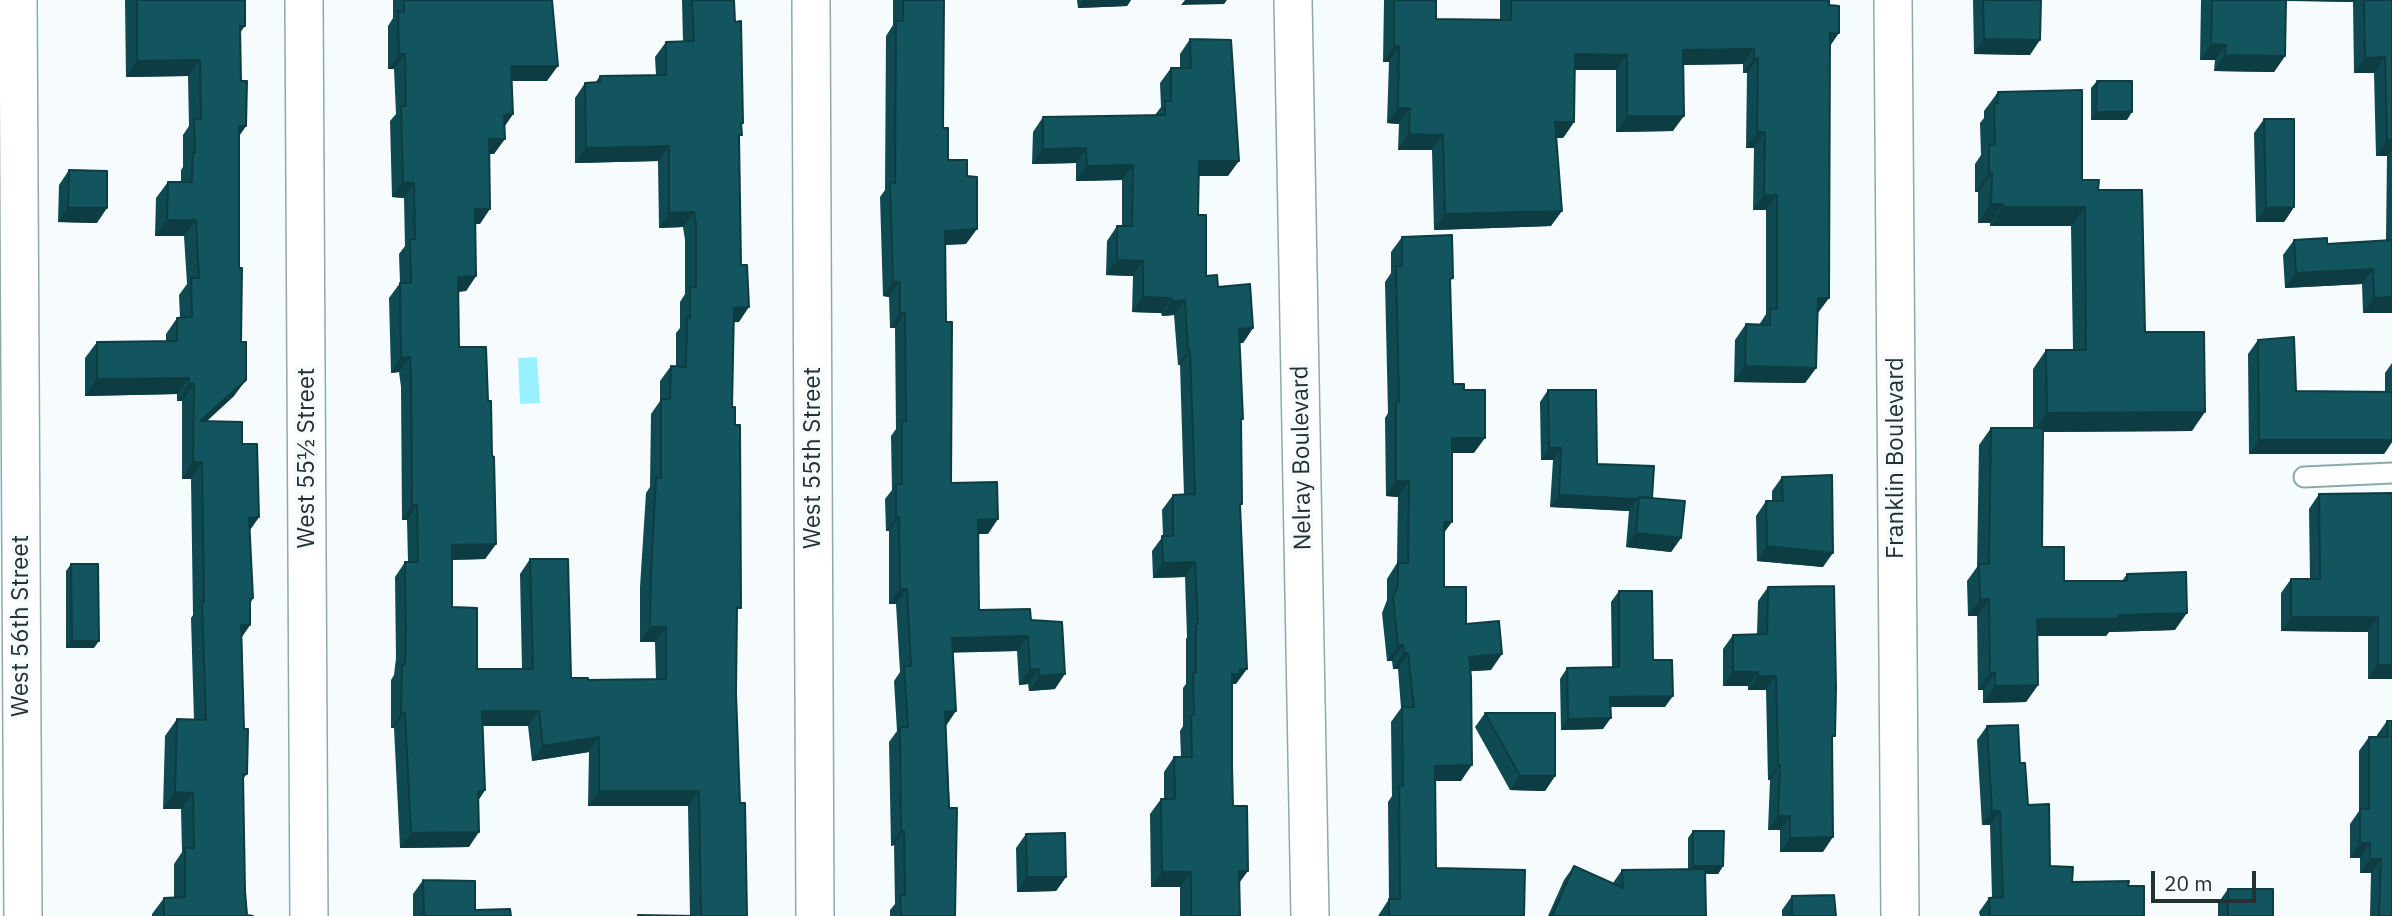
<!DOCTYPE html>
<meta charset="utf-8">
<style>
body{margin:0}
#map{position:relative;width:2392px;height:916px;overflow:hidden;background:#f6fcfd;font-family:"IBM Plex Sans",sans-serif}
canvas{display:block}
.scale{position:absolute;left:2151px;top:871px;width:105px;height:32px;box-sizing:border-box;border:4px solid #253032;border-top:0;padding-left:9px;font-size:21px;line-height:24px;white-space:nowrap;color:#253032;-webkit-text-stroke:5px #f6fcfd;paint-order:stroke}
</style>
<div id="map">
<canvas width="2392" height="916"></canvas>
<div class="scale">20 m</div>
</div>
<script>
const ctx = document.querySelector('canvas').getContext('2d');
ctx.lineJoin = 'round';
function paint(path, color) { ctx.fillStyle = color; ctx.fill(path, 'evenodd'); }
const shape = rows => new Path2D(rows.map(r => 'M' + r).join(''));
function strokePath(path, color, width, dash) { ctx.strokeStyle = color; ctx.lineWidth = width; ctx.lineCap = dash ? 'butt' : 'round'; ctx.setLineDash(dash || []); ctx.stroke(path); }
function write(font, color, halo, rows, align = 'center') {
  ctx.font = font + ' "IBM Plex Sans",sans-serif'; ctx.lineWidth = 7; ctx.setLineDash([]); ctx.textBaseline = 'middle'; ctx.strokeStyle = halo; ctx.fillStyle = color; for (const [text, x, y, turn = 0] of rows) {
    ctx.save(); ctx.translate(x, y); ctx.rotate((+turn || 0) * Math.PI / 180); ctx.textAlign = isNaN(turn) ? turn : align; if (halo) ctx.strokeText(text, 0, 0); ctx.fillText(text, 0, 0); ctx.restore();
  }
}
paint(shape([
 [537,357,540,403,520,404,518,358]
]), '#99f1ff');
const service = shape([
 [2304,477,2392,473]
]);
const minor = shape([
 [18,0,23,916],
 [304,0,309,916],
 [811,0,815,916],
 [1293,0,1310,916],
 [1893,0,1900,916]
]);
strokePath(service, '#8ea9ad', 23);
strokePath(minor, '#8ea9ad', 40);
strokePath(service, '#fff', 19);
strokePath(minor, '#fff', 37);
paint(shape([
 [125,0,245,0,245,26,240,33,241,81,246,126,239,136,234,396,207,421,242,444,259,517,250,530,253,598,250,604,250,625,242,637,244,729,247,774,243,779,245,891,247,915,253,916,152,916,152,914,164,898,174,897,174,864,182,852,181,809,163,809,165,736,177,719,194,720,191,618,193,615,191,479,182,479,182,401,177,401,177,394,85,396,85,358,97,342,166,341,166,334,177,318,180,318,179,295,187,284,184,236,155,236,156,198,168,182,181,182,181,170,183,167,183,135,189,126,188,76,126,77],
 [393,0,455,0,547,81,512,81,513,114,505,126,494,154,489,154,480,224,475,224,476,276,466,291,458,292,459,347,488,401,496,544,485,559,452,560,452,607,477,669,522,669,520,574,530,559,571,678,588,680,656,679,655,642,640,642,640,587,646,493,650,487,651,414,660,401,660,381,671,366,676,366,676,333,680,328,680,302,685,294,685,240,683,227,659,228,658,161,575,163,575,98,585,83,595,83,600,76,656,75,655,57,666,42,683,42,682,0,734,0,735,22,743,123,742,125,739,138,739,322,733,322,732,407,737,613,736,693,740,803,747,916,690,916,688,806,588,806,589,752,532,761,528,726,483,726,485,790,478,801,469,847,400,848,394,728,391,728,391,680,394,675,396,658,395,577,405,562,408,562,407,520,402,520,401,387,399,372,391,373,389,298,400,283,399,254,405,246,404,198,392,197,390,121,396,114,394,69,388,69,388,26,393,18],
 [893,0,944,0,943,128,948,160,966,244,945,245,946,322,951,483,988,534,978,534,979,610,1031,620,1055,689,1029,691,1028,684,1019,685,1017,651,953,652,946,726,955,916,890,916,890,910,895,904,894,845,891,846,889,742,897,731,894,681,900,672,896,604,889,604,889,531,886,531,885,499,892,490,891,436,896,429,895,328,890,328,889,297,883,296,880,197,885,190,886,36,893,25],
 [1077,0,1131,0,1127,6,1078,8],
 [1384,0,1436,0,1436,19,1500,19,1500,0,1829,0,1830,46,1829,298,1817,313,1816,368,1805,383,1734,382,1735,340,1746,324,1759,325,1766,314,1766,210,1753,210,1754,148,1746,148,1747,73,1743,73,1743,64,1683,65,1673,131,1616,132,1616,70,1575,70,1574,122,1563,138,1556,138,1551,226,1434,230,1432,150,1398,150,1399,124,1387,123,1389,62,1383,62],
 [1973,0,2041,0,2030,55,1974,54],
 [2201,0,2392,0,2392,313,2363,313,2362,284,2285,288,2283,255,2294,240,2327,244,2386,240,2387,156,2376,156,2374,73,2354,73,2353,2,2286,1,2285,56,2274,72,2214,71,2215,60,2200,60],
 [1190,39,1228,176,1199,176,1198,215,1206,276,1218,287,1253,328,1243,343,1239,343,1243,419,1241,421,1242,504,1240,507,1236,684,1233,684,1232,685,1232,766,1233,806,1239,884,1240,916,1180,916,1180,887,1151,887,1150,814,1161,799,1164,799,1164,772,1174,757,1181,757,1180,731,1183,726,1183,688,1186,684,1186,639,1187,637,1185,577,1153,578,1152,551,1163,536,1162,510,1173,495,1184,495,1180,365,1178,365,1174,315,1162,316,1161,313,1132,312,1133,276,1106,275,1107,241,1117,226,1122,226,1122,180,1076,181,1076,163,1032,164,1033,132,1043,117,1155,115,1161,107,1160,83,1171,68,1180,68,1180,54],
 [2097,81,2127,120,2091,120,2091,88],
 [1998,92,2082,180,2098,190,2145,332,2192,431,2043,432,2042,547,2064,581,2122,581,2127,574,2175,630,2109,632,2106,636,2038,636,2038,685,2026,702,1983,703,1983,690,1978,690,1977,616,1968,616,1967,581,1977,567,1979,445,1991,428,2033,428,2033,369,2046,350,2073,350,2071,226,1990,226,1990,223,1978,223,1978,192,1975,192,1975,164,1981,155,1980,123,1984,118,1984,111],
 [2264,119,2294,207,2284,222,2256,222,2254,133],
 [69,170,97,223,58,222,59,185],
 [1402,237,1450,283,1453,384,1464,390,1474,453,1452,453,1444,532,1444,587,1466,624,1491,670,1471,671,1461,781,1435,781,1436,868,1524,916,1378,916,1389,899,1388,802,1392,796,1391,722,1401,708,1398,669,1393,669,1392,661,1387,661,1382,613,1387,600,1387,579,1397,563,1398,497,1386,496,1385,418,1388,413,1385,282,1391,273,1391,252],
 [2258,340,2296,391,2385,392,2385,373,2392,363,2392,442,2384,454,2249,454,2248,354],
 [1548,390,1597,464,1652,498,1681,538,1671,552,1626,547,1629,511,1550,507,1553,460,1541,460,1540,402],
 [1782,477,1823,567,1757,561,1756,516,1766,501,1772,501,1772,491],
 [2392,493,2392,679,2368,679,2368,632,2281,631,2281,593,2291,579,2310,579,2309,509,2319,494],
 [71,564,94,648,66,648,66,571],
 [1768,587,1832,740,1823,852,1780,852,1780,830,1768,830,1770,780,1768,780,1766,690,1748,690,1748,686,1723,686,1723,649,1733,635,1757,634,1758,601],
 [1619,591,1653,660,1665,707,1610,707,1603,729,1561,730,1560,679,1567,668,1612,667,1611,602],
 [1485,713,1555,776,1545,791,1510,790,1475,727],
 [2387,721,2392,916,2370,916,2371,873,2360,873,2360,858,2350,858,2350,824,2359,811,2359,751,2369,737,2377,737,2377,735],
 [1987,726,2020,763,2028,805,2050,866,2072,882,2128,886,2144,916,1980,916,1979,912,1989,898,1992,897,1990,825,1982,825,1977,740],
 [1693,831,1723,866,1718,874,1705,874,1706,916,1548,916,1564,880,1574,866,1613,883,1622,870,1688,869,1688,838],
 [1026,834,1066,877,1056,891,1017,892,1016,848],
 [423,880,475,910,511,916,413,916,413,894],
 [2228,889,2273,916,2218,916,2218,903],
 [1792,896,1836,916,1782,916,1782,910]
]), '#0f4951');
paint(shape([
 [1083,0,1131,0,1127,6,1078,8],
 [1185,0,1227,0,1224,4,1181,5],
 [2275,0,2355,0,2353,2],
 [1830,33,1839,33,1828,49],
 [1984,39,2040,40,2030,55,1974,54],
 [2211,44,2226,45,2215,60,2200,60],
 [1394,46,1399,46,1389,62,1383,62],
 [1754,49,1743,64,1673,65,1683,50],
 [399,54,405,54,394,69,388,69],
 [1575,54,1627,55,1616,70,1564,70],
 [2225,55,2285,56,2274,72,2214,71],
 [2385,57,2374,73,2354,73,2365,58],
 [1754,58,1758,58,1747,73,1743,73],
 [200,60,188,76,126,77,137,61],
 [511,66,558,66,547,81,501,81],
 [1398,108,1410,108,1399,124,1387,123],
 [2096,112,2132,112,2127,120,2091,120],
 [513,114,502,129,504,115],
 [1627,116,1684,116,1673,131,1616,132],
 [1555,122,1574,122,1563,138,1544,137],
 [239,126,246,126,235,142],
 [1757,132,1765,132,1754,148,1746,148],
 [1409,134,1443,135,1432,150,1398,150],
 [489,139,505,139,494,154,479,154],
 [2387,140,2392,140,2392,149,2387,156,2376,156],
 [669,146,658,161,575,163,586,148],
 [1086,148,1076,163,1032,164,1043,149],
 [1199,161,1239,161,1228,176,1188,176],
 [1133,165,1122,180,1076,181,1087,166],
 [1989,173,1992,173,1978,192,1975,192],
 [403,182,414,183,404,198,392,197],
 [1764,195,1777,195,1766,210,1753,210],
 [1991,204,2003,204,1990,223,1978,223],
 [2003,207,2085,207,2071,226,1990,226],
 [2294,207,2284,222,2256,222,2266,208],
 [68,208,107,208,97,223,58,222],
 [475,209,490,209,480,224,464,224],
 [1562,211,1551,226,1434,230,1445,214],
 [694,212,683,227,659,228,669,213],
 [167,220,196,220,184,236,155,236],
 [977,229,966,244,935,245,945,231],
 [1117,260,1143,261,1133,276,1106,275],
 [2373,269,2362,284,2285,288,2296,273],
 [476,276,466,291,447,292,458,277],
 [893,282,900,282,889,297,883,296],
 [1143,297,1172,298,1161,313,1132,312],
 [2392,297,2392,313,2363,313,2374,298],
 [1818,298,1829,298,1818,313,1807,313],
 [1185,300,1174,315,1162,316,1172,301],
 [749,307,739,322,723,323,734,308],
 [900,313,905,313,895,328,890,328],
 [1253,328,1243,343,1228,344,1239,329],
 [1188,350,1190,350,1180,365,1178,365],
 [410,357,399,372,391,373,401,358],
 [1745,366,1816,368,1805,383,1734,382],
 [189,378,177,394,85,396,97,379],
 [246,380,234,396,193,433,200,421],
 [189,384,194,384,182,401,177,401],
 [2205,412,2192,431,2033,432,2047,413],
 [2392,435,2392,442,2384,454,2249,454,2259,440],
 [1452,438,1485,438,1474,453,1441,453],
 [1549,448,1561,448,1553,460,1541,460],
 [193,462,202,462,191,479,182,479],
 [1396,481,1409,481,1398,497,1386,496],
 [1559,495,1638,499,1629,511,1550,507],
 [412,505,417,505,407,520,402,520],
 [259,517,247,534,249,518],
 [896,517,899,517,889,531,886,531],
 [998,519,988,534,968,534,978,520],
 [1444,522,1452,522,1441,537],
 [1636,533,1681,538,1671,552,1626,547],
 [496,544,485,559,441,560,452,545],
 [1767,546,1833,553,1823,567,1757,561],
 [1195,562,1185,577,1153,578,1163,563],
 [900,589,907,589,896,604,889,604],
 [1980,599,1989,599,1977,616,1968,616],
 [2187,613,2175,630,2109,632,2106,636,2025,636,2037,619],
 [2291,617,2378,617,2368,632,2281,631],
 [241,625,250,625,238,642],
 [650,627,666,627,655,642,640,642],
 [1028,636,1017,651,942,653,952,638],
 [72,641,99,641,94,648,66,648],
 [1403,645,1392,661,1387,661,1398,646],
 [1404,653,1408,653,1398,669,1393,669],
 [1502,654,1491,670,1458,672,1469,657],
 [2378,665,2392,665,2392,679,2368,679],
 [1039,669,1028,684,1019,685,1030,670],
 [1240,669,1247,669,1236,684,1233,684,1229,689,1232,674],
 [1733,672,1758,672,1748,686,1723,686],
 [1990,673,1995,673,1983,690,1978,690],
 [1065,674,1055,689,1029,691,1039,676],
 [1758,676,1776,676,1766,690,1748,690],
 [2038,685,2026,702,1983,703,1995,686],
 [1673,696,1665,707,1603,707,1610,697],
 [482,711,539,711,528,726,472,726],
 [956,711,946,726,945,712],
 [401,713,405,713,394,728,391,728],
 [1611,718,1603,729,1561,730,1568,719],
 [599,737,589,752,532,761,543,746],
 [1472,765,1461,781,1424,781,1435,766],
 [1778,765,1780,765,1770,780,1768,780],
 [1520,776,1555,776,1545,791,1510,790],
 [485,790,475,805,478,791],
 [599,791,699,791,688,806,588,806],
 [175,792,193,793,181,809,163,809],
 [1992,811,2000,811,1990,825,1982,825],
 [1778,816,1790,816,1780,830,1768,830],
 [901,831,904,831,894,845,891,846],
 [479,832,469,847,400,848,411,833],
 [1833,837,1823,852,1780,852,1790,838],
 [2360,843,2370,843,2360,858,2350,858],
 [2370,859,2381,859,2371,873,2360,873],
 [1693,866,1723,866,1718,874,1688,873],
 [1239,871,1248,871,1237,886],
 [1162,872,1191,872,1180,887,1151,887],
 [1027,877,1066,877,1056,891,1017,892]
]), '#0d3c42');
const building = shape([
 [137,0,245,0,245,26,240,26,241,81,247,81,246,126,239,126,239,268,242,268,241,342,246,342,246,380,200,421,242,422,242,444,257,444,259,517,249,518,253,598,250,599,250,625,241,625,244,729,248,729,247,774,243,774,245,891,247,915,253,916,164,916,164,898,185,897,185,848,194,848,193,793,175,792,177,719,206,720,202,602,204,602,202,462,193,462,194,384,189,384,189,378,97,379,97,342,177,341,177,318,192,317,191,278,199,278,196,220,167,220,168,182,192,182,193,153,195,153,194,119,201,119,200,60,137,61,137,0],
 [404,0,552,0,558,66,511,66,513,114,504,115,505,139,489,139,490,209,475,209,476,276,458,277,459,347,486,347,488,401,491,401,492,456,494,457,496,544,452,545,452,607,477,608,477,669,533,669,530,559,568,559,571,678,588,678,588,680,666,679,666,627,650,627,651,572,656,478,661,478,661,399,670,399,671,366,686,367,687,318,690,318,690,287,696,287,696,225,694,212,669,213,669,146,586,148,585,83,600,82,600,76,666,75,666,42,694,41,692,0,734,0,735,22,741,21,743,123,741,123,742,135,739,135,741,265,747,265,749,307,734,308,732,407,735,407,735,425,740,425,741,608,737,608,736,693,740,803,745,803,747,916,701,916,699,791,599,791,599,737,543,746,539,711,482,711,485,790,478,791,479,832,411,833,405,713,401,713,402,665,405,665,406,643,405,562,418,562,417,505,412,505,411,372,410,357,401,358,400,283,411,283,410,239,415,239,414,183,403,182,401,106,406,106,405,54,399,54,398,11,404,12,404,0],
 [903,0,944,0,943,128,948,128,948,160,967,160,967,176,977,177,977,229,945,231,946,322,952,322,951,483,997,482,998,519,978,520,979,610,1030,609,1031,620,1062,622,1065,674,1039,676,1039,669,1030,670,1028,636,952,638,956,711,945,712,949,808,957,808,955,916,901,916,900,895,905,895,904,831,901,831,900,727,908,727,904,666,911,666,907,589,900,589,899,517,896,517,896,484,902,484,902,421,906,421,905,313,900,313,900,282,893,282,890,182,895,183,896,21,903,21,903,0],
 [1394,0,1436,0,1436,19,1511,20,1511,0,1829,0,1829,5,1839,6,1839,33,1830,33,1829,298,1818,298,1816,368,1745,366,1746,324,1770,325,1770,308,1777,309,1777,195,1764,195,1765,132,1757,132,1758,58,1754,58,1754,49,1683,50,1684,116,1627,116,1627,55,1575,54,1574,122,1555,122,1562,211,1445,214,1443,135,1409,134,1410,108,1398,108,1399,46,1394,46,1394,0],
 [1983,0,2041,0,2040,40,1984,39,1983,0],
 [2212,0,2286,0,2285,56,2225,55,2226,45,2211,44,2212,0],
 [2364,0,2392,0,2392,140,2387,140,2385,57,2365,58,2364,0],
 [1190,39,1231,40,1239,161,1199,161,1198,215,1206,215,1206,276,1217,275,1218,287,1250,284,1253,328,1239,329,1243,419,1241,419,1242,504,1240,504,1247,669,1240,669,1240,674,1232,674,1232,766,1233,806,1247,806,1248,871,1239,871,1240,916,1191,916,1191,872,1162,872,1161,799,1175,799,1174,757,1192,757,1191,716,1194,715,1193,673,1196,673,1196,624,1198,624,1195,562,1163,563,1162,536,1173,536,1173,495,1195,494,1190,350,1188,350,1185,300,1172,301,1172,298,1143,297,1143,261,1117,260,1117,226,1132,226,1133,165,1087,166,1086,148,1043,149,1043,117,1165,115,1165,101,1171,101,1171,68,1191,68,1190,39],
 [2097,81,2132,81,2132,112,2096,112,2097,81],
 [2082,90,2082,180,2099,180,2098,190,2142,190,2145,332,2204,332,2205,412,2047,413,2046,350,2086,350,2085,207,2003,207,2003,204,1991,204,1992,173,1989,173,1989,145,1995,145,1994,104,1998,103,1998,92,2082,90],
 [2264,119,2294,119,2294,207,2266,208,2264,119],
 [69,170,107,171,107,208,68,208,69,170],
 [1452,235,1453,278,1450,279,1453,384,1464,384,1464,390,1485,390,1485,438,1452,438,1452,522,1444,522,1444,587,1466,587,1466,624,1499,621,1502,654,1469,657,1471,677,1472,765,1435,766,1436,868,1525,870,1524,916,1389,916,1389,899,1400,899,1399,786,1403,786,1402,707,1414,707,1408,653,1404,653,1403,645,1398,646,1393,597,1398,585,1398,563,1408,563,1409,481,1396,481,1396,402,1399,402,1396,266,1402,266,1402,237,1452,235],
 [2327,238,2327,244,2392,240,2392,297,2374,298,2373,269,2296,273,2294,240,2327,238],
 [2294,337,2296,391,2392,392,2392,440,2259,440,2258,340,2294,337],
 [1548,390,1596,390,1597,464,1654,466,1652,498,1639,497,1638,499,1559,495,1561,448,1549,448,1548,390],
 [1991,428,2043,428,2042,547,2064,547,2064,581,2127,581,2127,574,2186,572,2187,613,2118,615,2118,619,2037,619,2038,685,1995,686,1995,673,1990,673,1989,599,1980,599,1979,564,1989,564,1991,428],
 [1832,475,1833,553,1767,546,1766,501,1783,501,1782,477,1832,475],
 [2392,493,2392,665,2378,665,2378,617,2291,617,2291,579,2320,579,2319,494,2392,493],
 [1639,497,1685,501,1681,538,1636,533,1639,497],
 [71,564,98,564,99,641,72,641,71,564],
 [1834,586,1836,688,1835,736,1832,736,1833,837,1790,838,1790,816,1778,816,1780,765,1778,765,1776,676,1758,676,1758,672,1733,672,1733,635,1767,634,1768,587,1834,586],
 [1619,591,1652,591,1653,660,1672,660,1673,696,1610,697,1611,718,1568,719,1567,668,1619,667,1619,591],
 [1485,713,1555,713,1555,776,1520,776,1485,713],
 [2387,721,2392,721,2392,916,2379,916,2381,859,2370,859,2370,843,2360,843,2360,809,2369,809,2369,737,2388,737,2387,721],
 [2018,725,2020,763,2025,763,2028,805,2049,804,2050,866,2073,867,2072,882,2129,881,2128,886,2144,886,2144,916,1990,916,1989,898,2003,897,2000,811,1992,811,1987,726,2018,725],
 [1693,831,1724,831,1723,866,1693,866,1693,831],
 [1065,833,1066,877,1027,877,1026,834,1065,833],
 [1574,866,1623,888,1622,870,1705,869,1706,916,1552,916,1574,866],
 [423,880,475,881,475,910,510,909,511,916,424,916,423,880],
 [2228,889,2273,889,2273,916,2228,916,2228,889],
 [1834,895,1836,916,1792,916,1792,896,1834,895],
 [638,915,695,916,638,916,638,915]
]);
paint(building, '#12555e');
strokePath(building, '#0d3c42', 2);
write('24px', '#253032', '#f6fcfd', [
 ["West 55½ Street",307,458,-90],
 ["West 55th Street",813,458,-90],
 ["Nelray Boulevard",1302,458,-91],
 ["Franklin Boulevard",1896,458,-90],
 ["West 56th Street",21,626,-90]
]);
</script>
